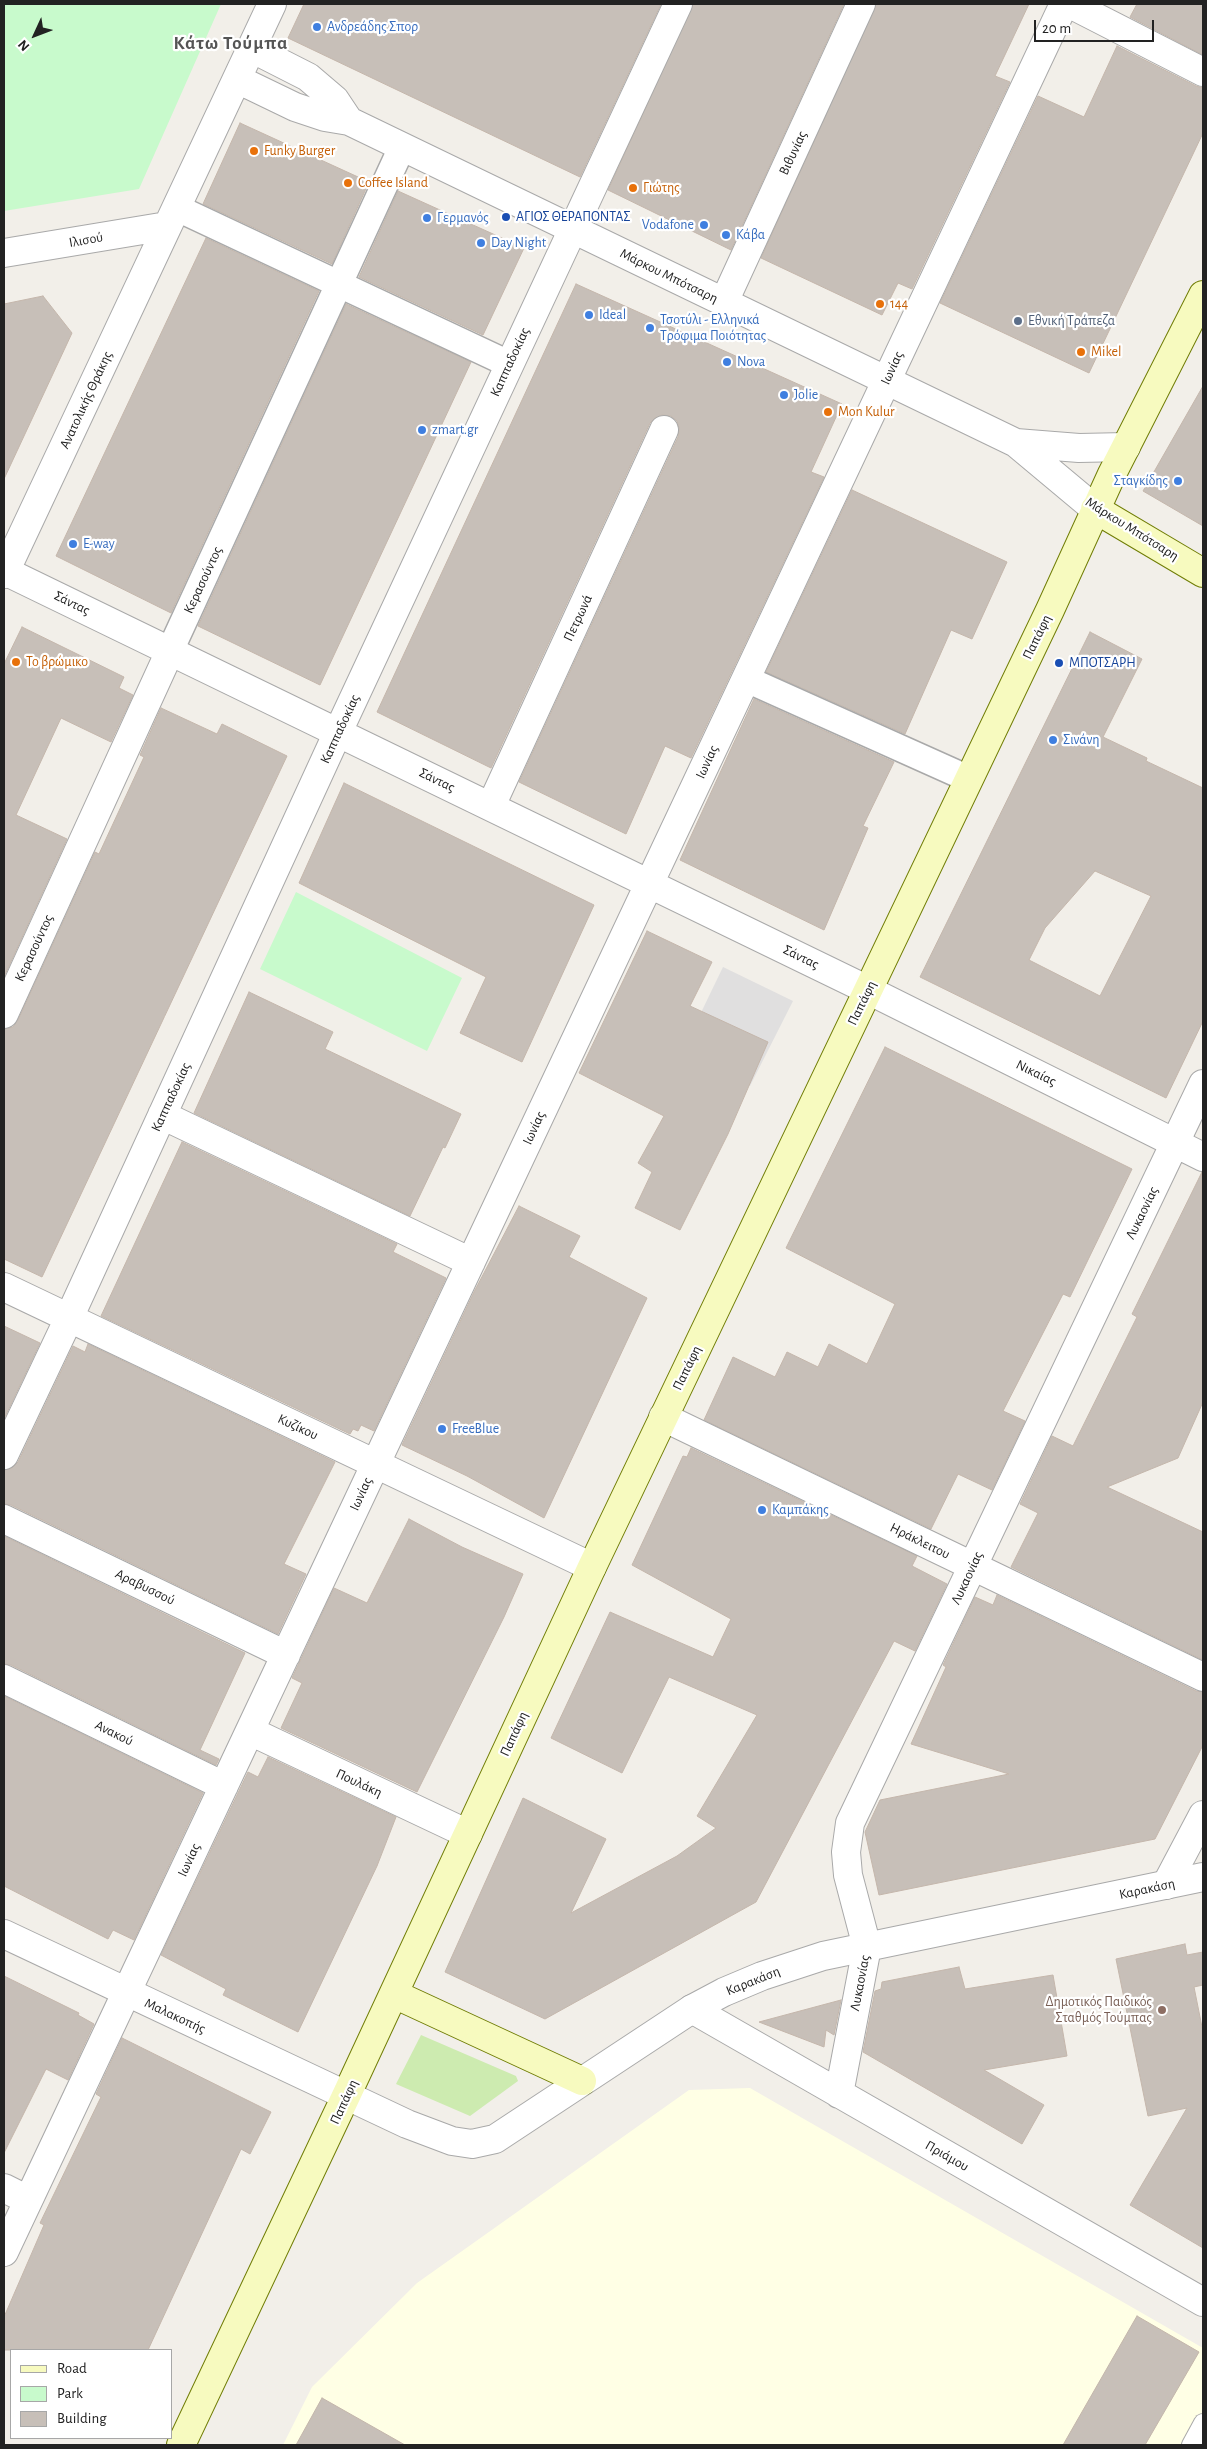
<!DOCTYPE html>
<meta charset="utf-8">
<style>
body{margin:0}
#map{position:relative;width:1207px;height:2449px;overflow:hidden;background:#f2efe9;font-family:"Alegreya Sans",sans-serif}
canvas{display:block}
.frame{position:absolute;inset:0;border:5px solid #222;pointer-events:none}
.legend{position:absolute;left:10px;top:2349px;width:162px;height:90px;box-sizing:border-box;background:#fff;border:1px solid #a7a7a7;margin:0;padding:6px 9px;list-style:none;font-size:15px;color:#222}
.legend li{display:flex;align-items:center;gap:10px;height:25px}
.legend b{width:25px;border:1px solid #a7a7a7}
.north{position:absolute;left:10px;top:10px;width:50px;height:50px;-webkit-text-stroke:4px #fff;paint-order:stroke;rotate:227deg;font-size:14px;font-weight:700;line-height:20px;text-align:center;color:#222}
.north::after{content:'';display:block;margin:auto;width:18px;height:22px;background:#222;clip-path:polygon(50% 0,100% 100%,50% 72%,0 100%)}
.scale{position:absolute;left:1034px;top:20px;width:120px;height:22px;box-sizing:border-box;border:2px solid #222;border-top:0;padding-left:6px;font-size:15px;line-height:18px;white-space:nowrap;color:#222;-webkit-text-stroke:4px #fff;paint-order:stroke}
</style>
<div id="map">
<canvas width="1207" height="2449"></canvas>
<div class="frame"></div>
<ul class="legend">
<li><b style="height:6px;background:#f7fabf"></b>Road</li>
<li><b style="height:14px;background:#c8facc"></b>Park</li>
<li><b style="height:14px;background:#c7bfb8"></b>Building</li>
</ul>
<div class="north">N</div>
<div class="scale">20 m</div>
</div>
<script>
const ctx = document.querySelector('canvas').getContext('2d');
ctx.lineJoin = 'round';
function paint(path, color) { ctx.fillStyle = color; ctx.fill(path, 'evenodd'); }
const shape = rows => new Path2D(rows.map(r => 'M' + r).join(''));
function strokePath(path, color, width, dash) { ctx.strokeStyle = color; ctx.lineWidth = width; ctx.lineCap = dash ? 'butt' : 'round'; ctx.setLineDash(dash || []); ctx.stroke(path); }
function write(font, color, halo, rows, align = 'center') {
  ctx.font = font + ' "Alegreya Sans",sans-serif'; ctx.lineWidth = 4.5; ctx.setLineDash([]); ctx.textBaseline = 'middle'; ctx.strokeStyle = halo; ctx.fillStyle = color; for (const [text, x, y, turn = 0] of rows) {
    ctx.save(); ctx.translate(x, y); ctx.rotate((+turn || 0) * Math.PI / 180); ctx.textAlign = isNaN(turn) ? turn : align; if (halo) ctx.strokeText(text, 0, 0); ctx.fillText(text, 0, 0); ctx.restore();
  }
}
paint(shape([
 [723,967,793,1001,750,1086,682,1052]
]), '#e0dfdf');
paint(shape([
 [750,2088,1203,2348,1203,2445,283,2445,312,2387,417,2283,689,2090]
]), '#ffffe5');
paint(shape([
 [421,2035,516,2076,518,2081,470,2116,396,2084]
]), '#cdebb0');
paint(shape([
 [4,4,221,4,139,189,4,211],
 [296,892,462,978,427,1051,260,969]
]), '#c8facc');
const building = shape([
 [304,4,661,4,580,177,288,38,304,4],
 [693,4,844,4,731,250,608,190,693,4],
 [876,4,1029,4,995,76,1010,82,912,289,898,283,882,315,761,258,876,4],
 [1137,4,1203,4,1203,55,1130,17,1137,4],
 [1117,46,1196,86,1203,88,1203,133,1089,373,940,303,1038,96,1084,117,1117,46],
 [240,123,369,182,332,264,203,204,240,123],
 [398,191,524,248,483,335,359,277,398,191],
 [206,238,319,291,171,613,56,556,206,238],
 [576,284,842,404,811,472,824,477,691,758,665,746,626,834,519,782,678,437,679,428,677,421,671,416,662,415,655,418,650,423,491,768,377,712,576,284],
 [43,296,72,333,4,479,4,304,43,296],
 [346,304,471,362,320,685,198,626,346,304],
 [1203,386,1203,526,1143,491,1203,386],
 [852,490,1007,562,972,639,951,630,905,734,766,672,852,490],
 [22,627,124,677,119,688,133,695,111,742,61,718,16,815,67,839,4,977,4,664,22,627],
 [1090,632,1142,659,1103,737,1147,758,1146,761,1203,788,1203,1021,1166,1098,920,977,1090,632],
 [1095,871,1151,896,1100,996,1029,960,1045,928,1095,871],
 [754,699,894,762,863,826,868,828,824,930,680,860,754,699],
 [161,708,217,734,222,724,287,756,42,1277,4,1259,4,1029,13,1027,18,1020,95,852,99,854,144,757,140,755,161,708],
 [344,783,594,905,522,1062,460,1033,486,977,299,883,344,783],
 [647,931,712,962,690,1006,768,1042,728,1134,680,1230,635,1208,652,1172,638,1163,664,1116,579,1073,647,931],
 [249,992,333,1032,325,1049,461,1114,445,1148,443,1147,410,1216,194,1113,249,992],
 [885,1047,1132,1169,1070,1297,1063,1294,1003,1411,1025,1421,992,1490,958,1474,931,1529,704,1420,733,1357,775,1377,787,1352,818,1367,829,1344,867,1364,895,1304,786,1248,885,1047],
 [182,1142,397,1244,393,1252,446,1278,374,1431,361,1425,358,1431,353,1429,350,1434,101,1316,182,1142],
 [1202,1172,1203,1402,1178,1458,1107,1487,1203,1532,1203,1660,1011,1567,1038,1513,1020,1504,1052,1436,1073,1446,1137,1317,1132,1314,1202,1172],
 [519,1206,580,1236,569,1257,647,1298,544,1518,467,1476,402,1445,474,1292,519,1206],
 [4,1326,40,1343,4,1419,4,1326],
 [88,1344,335,1462,284,1564,306,1574,278,1634,11,1505,4,1504,4,1470,12,1468,18,1462,73,1346,85,1352,88,1344],
 [691,1448,917,1556,912,1566,947,1584,915,1651,894,1641,756,1902,545,2019,445,1972,523,1798,606,1839,571,1913,677,1856,716,1828,697,1816,757,1715,669,1677,622,1773,551,1738,610,1612,713,1657,731,1619,632,1565,683,1456,687,1457,691,1448],
 [409,1519,462,1547,523,1574,504,1617,417,1792,281,1728,302,1683,292,1678,334,1588,367,1603,409,1519],
 [4,1536,245,1653,200,1750,219,1759,216,1765,11,1665,4,1664,4,1536],
 [997,1595,1196,1691,1203,1692,1203,1745,1155,1839,879,1895,865,1832,880,1800,1009,1774,911,1744,946,1667,943,1665,975,1597,993,1605,997,1595],
 [4,1696,203,1793,134,1940,113,1930,108,1939,4,1886,4,1696],
 [268,1757,396,1817,377,1866,298,2032,223,1995,226,1989,161,1955,248,1772,258,1777,268,1757],
 [1185,1944,1187,1955,1203,1952,1203,1985,1194,1987,1203,2032,1203,2248,1130,2205,1187,2108,1148,2116,1116,1959,1185,1944],
 [959,1967,965,1989,1053,1975,1067,2056,984,2070,1044,2105,1022,2144,863,2052,875,1991,881,1989,882,1982,959,1967],
 [4,1976,79,2013,78,2015,94,2024,68,2080,46,2069,4,2153,4,1976],
 [841,2000,834,2035,826,2030,824,2047,759,2022,841,2000],
 [122,2038,271,2112,250,2154,241,2149,148,2350,4,2350,4,2317,44,2225,40,2223,101,2097,96,2094,122,2038],
 [1137,2316,1199,2352,1145,2445,1063,2445,1137,2316],
 [322,2398,405,2445,296,2445,322,2398]
]);
paint(building, '#c7bfb8');
strokePath(building, '#c4b6ab', 1);
const service = shape([
 [1191,2445,1203,2423]
]);
const pedestrian = shape([
 [177,208,509,364],
 [170,651,402,147],
 [746,679,969,779]
]);
const minor = shape([
 [1070,4,1203,72],
 [724,302,861,4],
 [5,571,868,990,1203,1157],
 [491,806,664,430],
 [4,1014,170,651],
 [162,1115,471,1262],
 [4,1287,592,1567],
 [663,1417,1203,1677],
 [4,1455,69,1318,338,732,678,4],
 [4,1519,286,1655],
 [4,1679,224,1786],
 [250,1731,468,1834],
 [1166,1885,1203,1815],
 [692,2009,1203,2302],
 [839,2094,867,1947,848,1875,846,1852,850,1823,1203,1084],
 [4,2188,28,2200],
 [4,2252,1064,4]
]);
const tertiary = shape([
 [251,48,308,77,335,100,349,121],
 [237,79,295,107,325,117,349,121,1016,443,1095,509],
 [4,253,167,226],
 [1016,443,1079,448,1126,447],
 [4,574,272,4],
 [4,1934,407,2124,452,2141,472,2144,495,2139,692,2009,724,1992,762,1976,823,1956,1203,1877]
]);
const secondary = shape([
 [1095,509,1203,573],
 [394,1994,582,2081],
 [181,2445,346,2096,592,1567,1050,610,1112,474,1203,295]
]);
strokePath(service, '#a9a9a9', 20);
strokePath(pedestrian, '#a9a9a9', 29);
strokePath(minor, '#a9a9a9', 30);
strokePath(tertiary, '#a9a9a9', 30);
strokePath(secondary, '#707d05', 30);
strokePath(service, '#fff', 18);
strokePath(pedestrian, '#fff', 26);
strokePath(minor, '#fff', 28);
strokePath(tertiary, '#fff', 28);
strokePath(secondary, '#f7fabf', 28);
for (const [x, y, r, color] of [
 [317,27,5,"#3f7fe0"],
 [254,151,5,"#e8710a"],
 [348,183,5,"#e8710a"],
 [633,188,5,"#e8710a"],
 [506,217,5,"#1a4fb4"],
 [427,218,5,"#3f7fe0"],
 [704,225,5,"#3f7fe0"],
 [726,235,5,"#3f7fe0"],
 [481,243,5,"#3f7fe0"],
 [880,304,5,"#e8710a"],
 [589,315,5,"#3f7fe0"],
 [1018,321,5,"#5c6f8a"],
 [650,328,5,"#3f7fe0"],
 [1081,352,5,"#e8710a"],
 [727,362,5,"#3f7fe0"],
 [784,395,5,"#3f7fe0"],
 [828,412,5,"#e8710a"],
 [422,430,5,"#3f7fe0"],
 [1178,481,5,"#3f7fe0"],
 [73,544,5,"#3f7fe0"],
 [16,662,5,"#e8710a"],
 [1059,663,5,"#1a4fb4"],
 [1053,740,5,"#3f7fe0"],
 [442,1429,5,"#3f7fe0"],
 [762,1510,5,"#3f7fe0"],
 [1162,2010,5,"#8d6e63"]
]) { const dot = new Path2D(); dot.arc(x, y, r, 0, 2 * Math.PI); ctx.fillStyle = color; ctx.fill(dot); strokePath(dot, '#fff', 2); }
write('14px', '#366cbe', '#fff', [
 ["Ανδρεάδης Σπορ",327,27],
 ["Γερμανός",437,218],
 ["Vodafone",694,225,"right"],
 ["Κάβα",736,235],
 ["Day Night",491,243],
 ["Ideal",599,315],
 ["Τσοτύλι - Ελληνικά",660,320],
 ["Τρόφιμα Ποιότητας",660,336],
 ["Nova",737,362],
 ["Jolie",794,395],
 ["zmart.gr",432,430],
 ["Σταγκίδης",1168,481,"right"],
 ["E-way",83,544],
 ["Σινάνη",1063,740],
 ["FreeBlue",452,1429],
 ["Καμπάκης",772,1510]
], 'left');
write('14px', '#c56008', '#fff', [
 ["Funky Burger",264,151],
 ["Coffee Island",358,183],
 ["Γιώτης",643,188],
 ["144",890,304],
 ["Mikel",1091,352],
 ["Mon Kulur",838,412],
 ["Το βρώμικο",26,662]
], 'left');
write('14px', '#222', '#fff', [
 ["Βιθυνίας",793,153,-65],
 ["Ιλισού",86,240,-10],
 ["Μάρκου Μπότσαρη",669,276,26],
 ["Καππαδοκίας",510,362,-65],
 ["Ιωνίας",892,368,-65],
 ["Ανατολικής Θράκης",86,400,-65],
 ["Μάρκου Μπότσαρη",1132,529,32],
 ["Κερασούντος",203,580,-65],
 ["Σάντας",72,603,26],
 ["Πετρωνά",578,618,-65],
 ["Παπάφη",1037,637,-64],
 ["Καππαδοκίας",340,729,-65],
 ["Ιωνίας",707,762,-65],
 ["Σάντας",437,780,26],
 ["Κερασούντος",34,948,-65],
 ["Σάντας",801,957,26],
 ["Παπάφη",862,1003,-64],
 ["Νικαίας",1036,1073,26],
 ["Καππαδοκίας",171,1097,-65],
 ["Ιωνίας",534,1128,-65],
 ["Λυκαονίας",1142,1213,-64],
 ["Παπάφη",687,1368,-64],
 ["Κυζίκου",298,1427,25],
 ["Ιωνίας",361,1494,-65],
 ["Ηράκλειτου",920,1541,26],
 ["Λυκαονίας",967,1578,-65],
 ["Αραβυσσού",145,1587,26],
 ["Ανακού",114,1733,26],
 ["Παπάφη",514,1734,-65],
 ["Πουλάκη",359,1783,25],
 ["Ιωνίας",189,1860,-65],
 ["Καρακάση",1147,1889,-12],
 ["Καρακάση",753,1981,-22],
 ["Λυκαονίας",860,1983,-79],
 ["Μαλακοπής",175,2016,25],
 ["Παπάφη",344,2102,-65],
 ["Πριάμου",947,2156,30]
]);
write('14px', '#164399', '#fff', [
 ["ΑΓΙΟΣ ΘΕΡΑΠΟΝΤΑΣ",516,217],
 ["ΜΠΟΤΣΑΡΗ",1069,663]
], 'left');
write('14px', '#4e5e75', '#fff', [
 ["Εθνική Τράπεζα",1028,321]
], 'left');
write('14px', '#785e54', '#fff', [
 ["Δημοτικός Παιδικός",1152,2002],
 ["Σταθμός Τούμπας",1152,2018]
], 'right');
ctx.letterSpacing = '1px';
write('bold 19px', '#555', '#fff', [
 ["Κάτω Τούμπα",231,43]
]);
ctx.letterSpacing = '0px';
</script>
